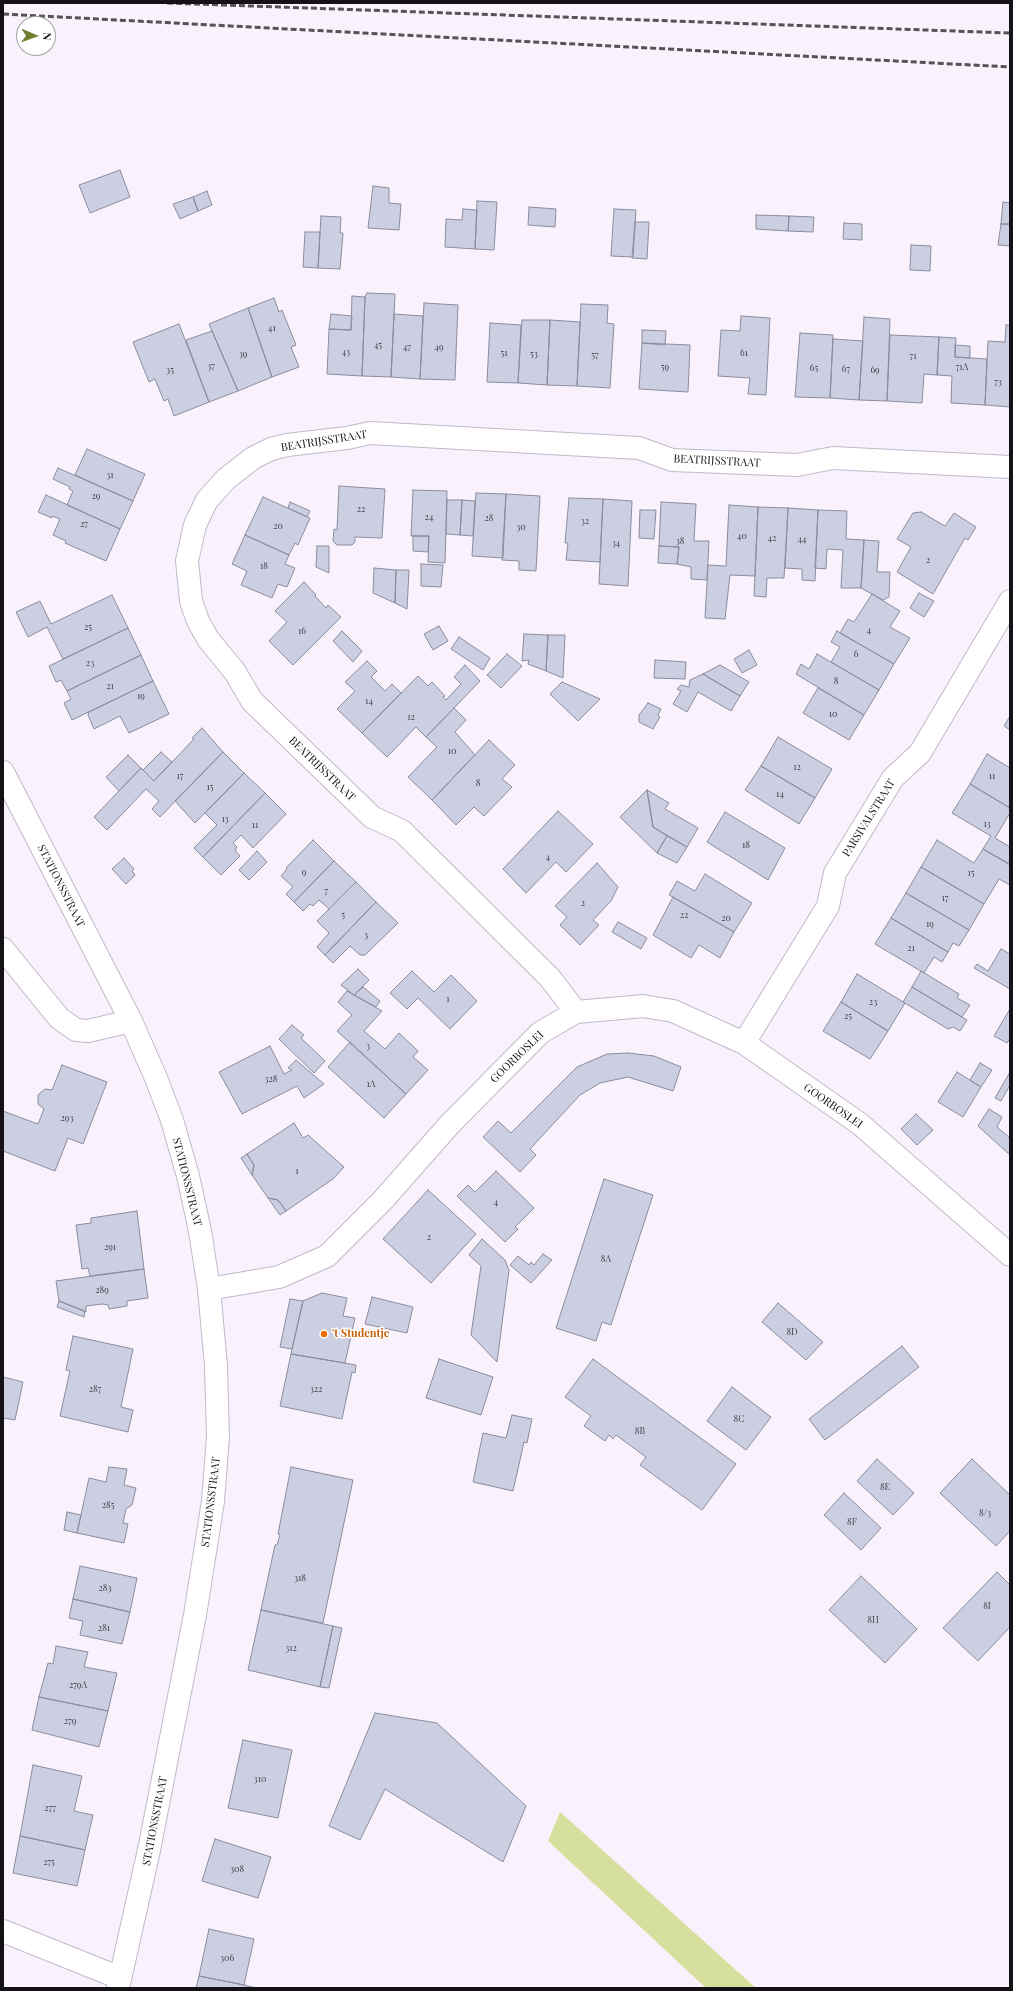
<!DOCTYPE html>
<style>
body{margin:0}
#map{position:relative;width:1013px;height:1991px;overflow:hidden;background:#f9f2fd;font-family:"Playfair Display",serif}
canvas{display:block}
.frame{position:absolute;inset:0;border:4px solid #141117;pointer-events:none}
.north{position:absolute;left:16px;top:16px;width:40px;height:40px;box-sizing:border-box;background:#fff;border:1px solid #a1a0a2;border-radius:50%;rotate:92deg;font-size:11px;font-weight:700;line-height:16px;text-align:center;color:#141117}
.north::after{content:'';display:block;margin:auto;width:14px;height:18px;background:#70802f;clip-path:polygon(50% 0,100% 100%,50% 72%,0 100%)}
</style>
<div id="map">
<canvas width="1013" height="1991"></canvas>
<div class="frame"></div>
<div class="north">N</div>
</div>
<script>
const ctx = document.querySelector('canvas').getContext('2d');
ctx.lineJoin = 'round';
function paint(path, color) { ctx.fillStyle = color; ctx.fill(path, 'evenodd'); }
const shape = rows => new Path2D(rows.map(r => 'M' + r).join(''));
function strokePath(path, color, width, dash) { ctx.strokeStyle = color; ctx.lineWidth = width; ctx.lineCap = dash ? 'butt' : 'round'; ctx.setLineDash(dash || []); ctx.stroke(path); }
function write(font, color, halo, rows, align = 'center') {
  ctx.font = font + ' "Playfair Display",serif'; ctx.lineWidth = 3; ctx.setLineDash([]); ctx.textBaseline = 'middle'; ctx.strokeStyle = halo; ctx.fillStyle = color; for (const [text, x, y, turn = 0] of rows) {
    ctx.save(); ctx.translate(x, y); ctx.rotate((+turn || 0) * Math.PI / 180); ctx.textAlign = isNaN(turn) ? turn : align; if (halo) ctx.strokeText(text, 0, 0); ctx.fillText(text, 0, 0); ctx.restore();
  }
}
paint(shape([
 [560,1812,756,1988,706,1988,548,1841]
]), '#d6df9d');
const building = shape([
 [120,170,130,197,90,213,79,185,120,170],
 [373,186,389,188,389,203,401,204,399,230,368,228,373,186],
 [207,191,212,205,198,211,193,197,207,191],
 [193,197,198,211,180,219,173,204,193,197],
 [477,201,497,202,494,250,475,249,477,201],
 [1003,202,1010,203,1010,224,1001,224,1003,202],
 [529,207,556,209,555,227,528,225,529,207],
 [463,209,477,210,475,249,445,247,446,219,462,220,463,209],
 [614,209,636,210,633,257,611,256,614,209],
 [756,215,789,216,788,231,756,229,756,215],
 [321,216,341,217,340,233,343,233,340,269,318,268,321,216],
 [789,216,814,217,813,232,788,231,789,216],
 [635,222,649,222,647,259,632,258,635,222],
 [844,223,862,224,862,240,843,239,844,223],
 [1001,224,1010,224,1010,246,998,245,1001,224],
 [305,232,320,232,318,268,303,267,305,232],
 [911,245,931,246,930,271,910,270,911,245],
 [367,293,395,294,391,377,362,376,365,297,367,293],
 [352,296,365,297,362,376,327,374,329,329,351,330,352,296],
 [274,298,279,312,282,310,296,345,291,347,299,367,272,377,248,308,274,298],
 [424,303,458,305,455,380,420,379,424,303],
 [581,304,608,305,607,323,614,324,610,388,577,386,581,304],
 [248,308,272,377,238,391,209,324,248,308],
 [331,314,352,316,351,330,329,329,331,314],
 [394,314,423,316,420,379,391,377,394,314],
 [741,316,770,318,766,395,748,394,750,378,718,376,721,330,740,331,741,316],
 [864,317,890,319,887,401,859,400,864,317],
 [522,320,550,320,547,385,518,383,522,320],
 [550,320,580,322,577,386,547,385,550,320],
 [490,323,521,325,518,383,487,382,490,323],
 [179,324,209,402,174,416,168,399,164,401,155,379,149,382,133,342,179,324],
 [1006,325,1010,325,1010,407,985,405,988,341,1005,342,1006,325],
 [642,330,666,331,665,345,642,343,642,330],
 [212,331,238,391,209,402,186,340,212,331],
 [800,333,833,335,830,398,795,397,800,333],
 [890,335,939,337,937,375,924,374,922,403,887,401,890,335],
 [939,337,956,338,955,357,987,359,985,405,951,403,952,376,937,375,939,337],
 [833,339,863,341,859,400,830,398,833,339],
 [642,343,690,345,688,392,639,389,642,343],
 [955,345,970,346,970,358,955,357,955,345],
 [87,449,145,474,133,501,75,475,87,449],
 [58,468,133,501,120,529,67,505,73,491,69,489,70,487,53,479,58,468],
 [339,486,385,489,382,538,355,537,355,542,352,545,337,545,333,541,334,529,337,530,339,486],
 [413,490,447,491,445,563,428,562,429,536,411,536,413,490],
 [476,493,506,494,503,558,472,556,476,493],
 [506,494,540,496,536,571,519,570,519,561,502,560,506,494],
 [46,495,120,529,106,561,65,543,66,541,53,535,60,519,52,516,52,518,38,512,46,495],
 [263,497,310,518,298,545,295,543,289,555,245,535,263,497],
 [569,498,603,499,600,562,566,560,568,543,565,543,569,498],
 [603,499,632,501,628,586,599,584,603,499],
 [447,500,462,500,460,535,446,534,447,500],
 [462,500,475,501,473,536,460,535,462,500],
 [290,502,310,511,307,517,288,508,290,502],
 [661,502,696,504,694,541,709,541,707,580,691,579,691,567,677,564,679,547,659,546,661,502],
 [729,505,758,507,755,576,730,575,725,619,705,618,708,565,726,566,729,505],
 [758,507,788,508,784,578,767,578,766,597,754,596,758,507],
 [788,508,818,510,815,581,802,580,802,569,785,568,788,508],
 [640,510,656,510,654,539,639,538,640,510],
 [818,510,847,511,846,539,864,540,861,588,841,588,843,550,827,549,826,569,815,568,818,510],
 [921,512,945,526,954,513,976,527,968,540,965,538,933,594,897,572,911,547,897,539,913,513,921,512],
 [245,535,289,555,285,564,295,568,287,587,278,584,272,598,241,585,247,571,232,564,245,535],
 [413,536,429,536,428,552,413,551,413,536],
 [864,540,879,541,877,572,890,572,889,597,883,600,861,588,864,540],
 [317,546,329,546,329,573,316,567,317,546],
 [659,546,679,547,677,564,658,563,659,546],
 [421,564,443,565,441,587,421,586,421,564],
 [374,568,396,570,395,603,373,593,374,568],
 [396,570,409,570,407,609,395,603,396,570],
 [304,582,316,595,315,596,326,608,328,605,341,617,293,665,269,641,287,622,275,611,304,582],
 [919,593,934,601,924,617,910,608,919,593],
 [872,594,900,611,890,627,910,638,894,664,840,633,848,619,854,622,872,594],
 [112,595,128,628,63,659,47,627,28,637,16,612,40,601,51,624,112,595],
 [439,626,448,641,433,650,424,634,439,626],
 [128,628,141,655,67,691,61,680,56,682,49,666,128,628],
 [342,631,362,651,353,662,333,641,342,631],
 [837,631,894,664,879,690,831,662,840,647,831,642,837,631],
 [524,634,548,635,546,671,528,664,529,660,522,661,524,634],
 [548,635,565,635,563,678,546,671,548,635],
 [459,637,490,658,483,670,451,649,459,637],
 [749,650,757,665,742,673,734,659,749,650],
 [507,654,522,666,501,688,487,675,507,654],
 [817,654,879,690,864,715,796,674,801,664,809,669,817,654],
 [141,655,153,681,72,720,64,703,71,699,67,691,141,655],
 [655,660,686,662,685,679,654,678,655,660],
 [367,661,377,671,371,677,385,691,392,684,401,693,362,733,337,709,355,691,345,682,367,661],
 [465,665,480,681,426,737,416,727,387,757,362,733,418,676,428,686,432,682,445,696,443,697,446,700,461,684,454,677,465,665],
 [720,665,749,682,740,696,703,674,720,665],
 [703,674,740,696,731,711,698,692,687,712,673,704,681,691,677,689,681,685,689,687,690,680,703,674],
 [153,681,169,714,129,733,120,716,94,729,88,715,89,712,153,681],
 [562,682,600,699,578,721,550,694,562,682],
 [818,688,864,715,849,740,803,713,818,688],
 [648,703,661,709,658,715,660,717,653,729,639,722,639,715,648,703],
 [454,708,466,720,455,732,475,755,432,800,408,777,437,747,426,737,454,708],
 [1010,716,1010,730,1004,726,1010,716],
 [202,728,223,752,160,817,152,809,159,801,146,789,107,830,94,817,141,768,154,781,194,739,192,738,202,728],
 [778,737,832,769,815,798,761,766,778,737],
 [489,740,515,765,502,779,512,787,484,816,474,807,456,825,432,800,489,740],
 [161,752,172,762,154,781,143,770,161,752],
 [223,752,244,773,195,823,175,801,223,752],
 [987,754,1010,768,1010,808,970,784,987,754],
 [128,755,141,768,119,791,106,777,128,755],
 [761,766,815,798,799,824,745,790,761,766],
 [244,773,265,793,203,857,194,848,217,825,205,813,244,773],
 [970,784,1010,808,1010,813,995,838,1010,847,1010,860,1008,863,983,849,991,836,952,813,970,784],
 [647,790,653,827,667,836,657,853,620,817,647,790],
 [647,790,669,803,665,809,698,828,687,847,653,827,647,790],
 [265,793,286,814,253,848,241,835,233,843,237,847,235,850,240,856,221,875,203,857,265,793],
 [558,811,593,844,566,872,556,862,526,893,503,869,558,811],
 [725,812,785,848,768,880,707,842,725,812],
 [667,836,687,847,677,863,657,853,667,836],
 [313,840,334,861,294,902,286,894,293,887,281,876,287,869,286,868,313,840],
 [937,840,974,863,983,849,1010,865,1010,885,999,879,984,904,921,867,937,840],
 [257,851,267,862,249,880,239,870,257,851],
 [124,858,134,869,132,871,135,875,126,884,112,869,124,858],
 [334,861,356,882,329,909,319,900,313,906,310,904,303,911,294,902,334,861],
 [597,863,618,887,611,901,593,920,599,925,580,945,560,925,567,917,555,906,597,863],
 [921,867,984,904,969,930,906,893,921,867],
 [705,874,752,903,734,932,669,895,677,881,695,891,705,874],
 [356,882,376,902,325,955,317,947,329,933,317,921,356,882],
 [906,893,969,930,959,946,953,943,948,952,891,918,906,893],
 [673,897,734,932,720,958,699,945,691,958,653,935,673,897],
 [376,902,398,923,365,955,360,955,350,946,333,963,325,955,376,902],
 [891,918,948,952,942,962,934,957,924,973,875,944,891,918],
 [618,922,647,938,641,949,612,932,618,922],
 [1001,949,1010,954,1010,989,974,968,977,964,988,971,1001,949],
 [358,969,369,980,354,995,341,985,358,969],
 [412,971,434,992,451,975,477,1001,450,1029,418,998,407,1009,390,993,412,971],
 [921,971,959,994,957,998,970,1005,962,1017,912,987,921,971],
 [857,974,905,1003,888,1031,841,1002,857,974],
 [363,987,380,1001,376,1007,354,995,363,987],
 [912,987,967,1020,960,1031,953,1027,948,1029,903,1002,912,987],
 [347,991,382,1011,364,1031,385,1049,399,1033,418,1051,413,1057,428,1070,406,1094,337,1031,352,1015,338,1002,347,991],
 [841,1002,888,1031,870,1059,823,1031,841,1002],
 [1010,1009,1010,1038,1007,1043,994,1036,1010,1009],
 [292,1025,304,1035,301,1038,325,1061,314,1073,279,1039,292,1025],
 [350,1042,406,1094,384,1118,328,1067,350,1042],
 [270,1046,284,1074,292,1070,288,1068,296,1060,324,1084,304,1098,297,1086,242,1114,219,1072,270,1046],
 [628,1053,654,1056,681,1067,673,1091,628,1077,600,1083,580,1095,530,1149,536,1155,520,1172,483,1137,498,1121,511,1133,577,1067,607,1054,628,1053],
 [980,1063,992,1070,981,1087,970,1080,980,1063],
 [62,1065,107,1082,83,1144,68,1138,55,1171,3,1151,3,1111,38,1124,44,1109,38,1104,38,1095,45,1089,52,1090,62,1065],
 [957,1072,981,1087,963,1117,938,1102,957,1072],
 [1010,1072,1010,1085,1001,1101,995,1098,1010,1072],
 [989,1109,1002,1117,997,1127,1010,1138,1010,1155,978,1126,989,1109],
 [916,1114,933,1130,917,1145,901,1129,916,1114],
 [294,1123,303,1138,308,1135,344,1167,333,1179,286,1211,278,1200,268,1198,252,1175,254,1165,247,1154,294,1123],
 [247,1154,254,1165,252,1175,241,1158,247,1154],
 [496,1171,534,1208,515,1227,518,1229,505,1242,457,1196,468,1185,475,1192,496,1171],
 [604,1179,653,1195,611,1325,602,1322,596,1341,556,1328,604,1179],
 [428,1190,476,1234,431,1283,383,1239,428,1190],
 [268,1198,278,1200,286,1211,280,1215,268,1198],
 [137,1211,144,1269,90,1276,88,1268,82,1269,76,1225,91,1223,91,1218,137,1211],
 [482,1239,505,1260,509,1270,497,1362,471,1335,481,1266,469,1255,482,1239],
 [543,1254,552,1260,531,1283,510,1265,518,1256,529,1265,531,1262,534,1265,543,1254],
 [144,1269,148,1298,127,1301,127,1306,109,1309,108,1305,102,1304,86,1306,86,1312,59,1301,56,1281,144,1269],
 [322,1293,347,1298,343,1316,355,1318,345,1363,291,1354,303,1301,322,1293],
 [372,1297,413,1307,407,1333,365,1324,372,1297],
 [290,1299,303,1301,292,1349,280,1347,290,1299],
 [59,1301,85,1311,84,1317,57,1307,59,1301],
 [778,1303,823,1342,806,1360,762,1322,778,1303],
 [73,1336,133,1349,121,1407,133,1410,128,1432,60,1416,70,1371,66,1370,73,1336],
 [902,1346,919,1367,825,1440,809,1419,902,1346],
 [291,1354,356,1365,355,1373,352,1372,342,1419,280,1406,291,1354],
 [439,1359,493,1377,481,1415,426,1398,439,1359],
 [593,1359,736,1464,702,1510,640,1465,646,1457,616,1435,613,1439,609,1435,605,1441,584,1426,591,1416,565,1397,593,1359],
 [3,1377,23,1382,15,1420,3,1418,3,1377],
 [732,1387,771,1417,746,1450,707,1421,732,1387],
 [512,1415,532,1419,527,1443,524,1442,513,1491,473,1482,483,1433,506,1438,512,1415],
 [877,1459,914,1493,893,1515,857,1481,877,1459],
 [972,1459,1010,1495,1010,1531,996,1546,940,1493,972,1459],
 [109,1467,127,1469,124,1485,136,1488,132,1505,126,1509,123,1523,128,1524,124,1543,77,1533,89,1478,106,1482,109,1467],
 [291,1467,353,1480,323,1623,261,1610,275,1545,277,1545,280,1534,278,1534,291,1467],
 [844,1493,881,1528,861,1550,824,1515,844,1493],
 [67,1512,81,1515,77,1533,64,1530,67,1512],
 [80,1566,137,1578,130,1612,73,1599,80,1566],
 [997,1572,1010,1585,1010,1627,978,1661,943,1628,997,1572],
 [861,1576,917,1629,885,1663,829,1610,861,1576],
 [73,1599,130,1612,122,1644,80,1635,83,1621,69,1618,73,1599],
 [261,1610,333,1626,320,1687,248,1670,261,1610],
 [333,1626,342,1628,329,1688,320,1687,333,1626],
 [56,1646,88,1652,84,1667,117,1673,108,1711,39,1697,48,1663,53,1664,56,1646],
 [39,1697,108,1711,99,1747,32,1730,39,1697],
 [375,1713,437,1723,526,1806,503,1862,385,1789,360,1840,329,1826,375,1713],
 [243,1740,292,1750,278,1818,228,1808,243,1740],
 [33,1765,82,1776,74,1811,93,1815,85,1850,20,1836,33,1765],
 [20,1836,85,1850,77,1886,13,1873,20,1836],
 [215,1839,271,1857,258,1898,202,1881,215,1839],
 [209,1929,254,1939,244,1985,199,1976,209,1929],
 [199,1976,244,1985,256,1988,196,1988,199,1976]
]);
paint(building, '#cccee1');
strokePath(building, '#8a8c9e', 1);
const street = shape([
 [3,949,59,1018,76,1030,88,1031,131,1021],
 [576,1012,550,978,402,831,372,817,252,701,235,672,208,639,198,621,191,601,187,561,195,525,207,500,226,479,253,458,271,449,287,445,347,438,370,433,639,448,672,460,797,465,833,458,1010,467],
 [744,1043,828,906,835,873,893,778,920,753,1010,601],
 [209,1289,279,1277,327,1256,383,1200,450,1124,540,1033,576,1012,643,1006,673,1011,744,1043,860,1124,1010,1255],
 [3,1931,120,1978]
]);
const secondary = shape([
 [3,772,131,1021,156,1078,172,1120,188,1176,200,1231,209,1289,216,1366,218,1437,213,1501,195,1615,149,1850,118,1988]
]);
strokePath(street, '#c2b8c9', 24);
strokePath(secondary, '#c2b8c9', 24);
strokePath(street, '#fff', 22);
strokePath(secondary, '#fff', 22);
strokePath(shape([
 [167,3,1010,33],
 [3,14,1010,67]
]), '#555159', 3, [6, 3]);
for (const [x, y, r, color] of [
 [324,1334,4,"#e8710a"]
]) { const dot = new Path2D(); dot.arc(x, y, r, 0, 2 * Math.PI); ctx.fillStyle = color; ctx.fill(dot); strokePath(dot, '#fff', 1.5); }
write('9px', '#42404a', null, [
 ["41",272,328],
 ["45",378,345],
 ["47",407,347],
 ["49",439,347],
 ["43",346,352],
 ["51",504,353],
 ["61",744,353],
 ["39",243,354],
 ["53",534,354],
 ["57",595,355],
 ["71",913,356],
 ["37",211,366],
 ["59",665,367],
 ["71A",962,367],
 ["65",814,368],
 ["67",846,369],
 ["35",170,370],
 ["69",875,370],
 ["73",998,382],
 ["31",110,475],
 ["29",96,496],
 ["22",361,509],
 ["24",429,517],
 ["28",489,518],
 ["32",585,521],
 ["27",84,524],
 ["20",278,526],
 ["30",521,527],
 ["40",742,536],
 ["42",772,538],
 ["44",802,539],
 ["38",680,541],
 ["34",616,543],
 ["2",928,560],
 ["18",264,566],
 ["25",88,627],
 ["4",869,630],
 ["16",302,631],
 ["6",856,654],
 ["23",90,663],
 ["8",836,681],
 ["21",110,686],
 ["19",141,696],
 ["14",369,701],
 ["10",833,714],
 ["12",411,717],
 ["10",452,751],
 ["12",797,767],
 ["17",180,776],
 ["11",992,776],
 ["8",478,783],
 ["15",210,787],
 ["14",780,794],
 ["13",225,819],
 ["13",987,824],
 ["11",255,825],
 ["18",746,845],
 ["4",548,857],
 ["9",304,872],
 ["15",971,873],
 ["7",326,891],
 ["17",945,898],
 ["2",583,903],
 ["5",343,915],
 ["22",684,915],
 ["20",726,918],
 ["19",930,924],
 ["3",366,935],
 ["21",911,948],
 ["1",448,999],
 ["23",873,1002],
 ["25",848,1016],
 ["3",368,1046],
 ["328",271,1079],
 ["1A",371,1084],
 ["293",67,1118],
 ["1",297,1171],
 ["4",496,1202],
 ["2",429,1237],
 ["291",110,1247],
 ["8A",606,1259],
 ["289",102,1290],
 ["8D",792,1332],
 ["287",95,1389],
 ["322",316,1389],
 ["8C",739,1419],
 ["8B",640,1431],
 ["8E",885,1487],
 ["285",108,1505],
 ["8/3",985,1513],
 ["8F",852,1522],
 ["318",300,1578],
 ["283",105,1588],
 ["8I",987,1606],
 ["8H",873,1620],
 ["281",104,1628],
 ["312",291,1648],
 ["279A",78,1685],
 ["279",70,1721],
 ["310",260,1779],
 ["277",50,1808],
 ["275",49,1862],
 ["308",237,1869],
 ["306",227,1958]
]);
write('11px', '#141117', '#fff', [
 ["BEATRIJSSTRAAT",324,441,-9],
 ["BEATRIJSSTRAAT",717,461,3],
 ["BEATRIJSSTRAAT",322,769,44],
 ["PARSIVALSTRAAT",869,818,-58],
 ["STATIONSSTRAAT",61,886,63],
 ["GOORBOSLEI",517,1057,-44],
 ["GOORBOSLEI",833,1106,35],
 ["STATIONSSTRAAT",187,1182,76],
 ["STATIONSSTRAAT",211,1502,-83],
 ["STATIONSSTRAAT",155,1821,-79]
]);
write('bold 11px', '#c56008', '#fff', [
 ["'t Studentje",332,1334]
], 'left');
</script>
